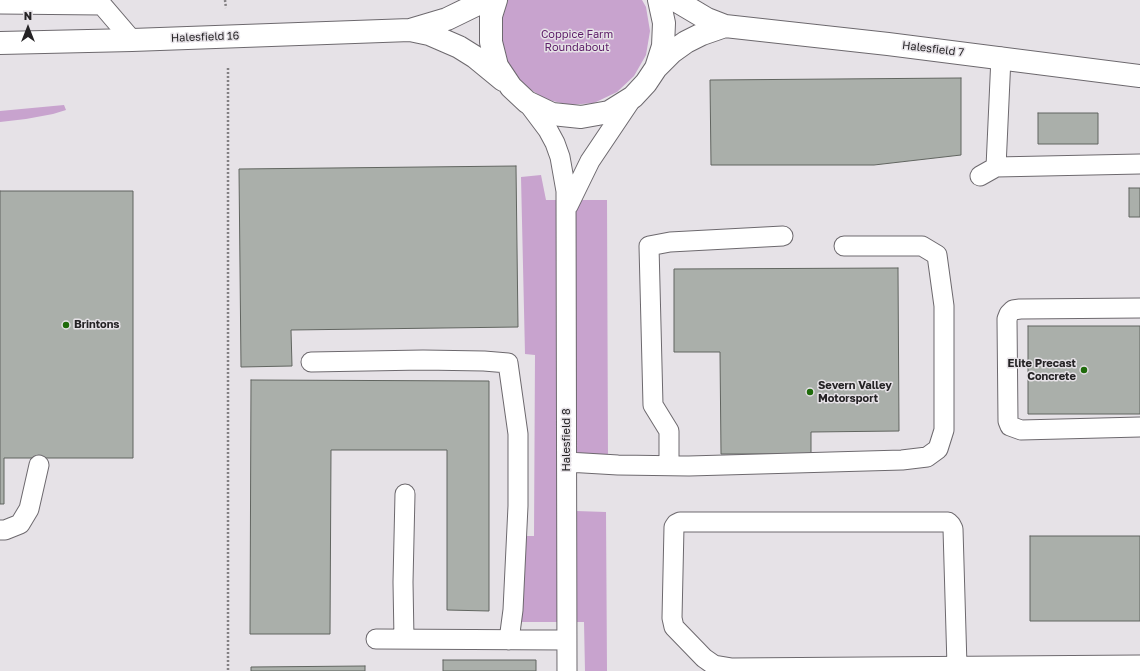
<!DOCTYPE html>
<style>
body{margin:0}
#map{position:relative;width:1140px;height:671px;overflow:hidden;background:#e6e2e7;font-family:"Golos Text",sans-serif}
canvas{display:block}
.north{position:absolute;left:8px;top:8px;width:40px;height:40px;-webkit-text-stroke:3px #e6e2e7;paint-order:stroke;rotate:0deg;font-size:11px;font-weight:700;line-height:16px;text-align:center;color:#252325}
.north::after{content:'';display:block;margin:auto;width:14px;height:18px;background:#252325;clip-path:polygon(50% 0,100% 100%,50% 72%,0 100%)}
</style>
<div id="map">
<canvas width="1140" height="671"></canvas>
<div class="north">N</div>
</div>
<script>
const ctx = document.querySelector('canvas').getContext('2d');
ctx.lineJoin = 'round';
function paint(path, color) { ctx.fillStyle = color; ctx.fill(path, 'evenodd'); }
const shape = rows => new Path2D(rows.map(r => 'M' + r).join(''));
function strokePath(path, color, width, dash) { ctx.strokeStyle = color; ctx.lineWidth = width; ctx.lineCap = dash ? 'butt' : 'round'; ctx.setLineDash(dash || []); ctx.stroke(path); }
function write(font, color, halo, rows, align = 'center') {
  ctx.font = font + ' "Golos Text",sans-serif'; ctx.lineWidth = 3; ctx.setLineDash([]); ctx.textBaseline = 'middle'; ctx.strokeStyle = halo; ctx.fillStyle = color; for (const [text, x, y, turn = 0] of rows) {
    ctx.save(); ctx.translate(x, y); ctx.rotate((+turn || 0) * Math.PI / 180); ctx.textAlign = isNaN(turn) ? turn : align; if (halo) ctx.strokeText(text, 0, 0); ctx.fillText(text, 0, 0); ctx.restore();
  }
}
paint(shape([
 [508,0,642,0,646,7,650,31,646,55,634,76,617,92,594,103,569,105,545,99,524,85,508,65,501,41,502,16],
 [64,105,66,110,53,114,26,119,0,122,0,111],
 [541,175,546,200,607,200,608,462,575,462,576,511,606,512,607,671,585,671,584,622,522,622,515,611,523,536,534,536,535,355,525,354,521,177]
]), '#c8a3ce');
const building = shape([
 [961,78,961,155,874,165,711,165,710,80,961,78],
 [1038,113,1098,113,1098,144,1038,144,1038,113],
 [516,166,518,327,291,330,292,366,241,367,239,169,516,166],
 [1129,188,1140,188,1140,217,1129,217,1129,188],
 [0,191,133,191,133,458,4,458,4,504,0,504,0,191],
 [898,268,899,431,811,432,811,454,721,454,720,352,674,352,674,269,898,268],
 [1028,326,1140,326,1140,414,1028,414,1028,326],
 [251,380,489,381,489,611,447,610,447,450,331,450,330,634,250,634,251,380],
 [1030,536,1140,536,1140,621,1030,621,1030,536],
 [443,660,536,660,536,671,443,671,443,660],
 [365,666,365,671,251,671,251,667,365,666]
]);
paint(building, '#aaafaa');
strokePath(building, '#616560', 1);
const minor = shape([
 [0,4,102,5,132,40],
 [527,102,548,130,555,143,560,157,566,191,567,671],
 [996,167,1001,57],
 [980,176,996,167,1140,164],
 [568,206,590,161,633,97],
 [1140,308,1020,309,1013,310,1009,314,1007,319,1008,421,1010,426,1021,430,1140,427],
 [311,362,423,360,484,361,508,363,518,434,518,506,513,610,509,640],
 [567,462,618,465,689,466,902,460,927,457,938,449,944,430,944,306,937,255,922,246,844,246],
 [669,465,669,431,653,405,649,246,670,242,783,236],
 [0,530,5,530,20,524,29,509,39,465],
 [376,639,567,640],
 [404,639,403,582,405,494],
 [957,666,953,529,951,525,948,522,680,522,676,524,674,527,672,618,674,627,704,658,714,665,732,668,1140,665]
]);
const major = shape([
 [496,0,491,16,491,42,497,66,511,87,527,102,552,114,581,117,609,112,633,97,646,83,656,68,663,46,664,23,659,0],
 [675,0,707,19,725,26,888,44,1140,76],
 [410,30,429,34,459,47,475,57,503,80],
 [0,43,132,40,410,30,447,19,486,0],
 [657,67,672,52,686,42,702,34,725,26]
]);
strokePath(minor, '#6d696e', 21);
strokePath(major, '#6d696e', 24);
strokePath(shape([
 [225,0,226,8],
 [228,68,228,671]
]), '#838083', 2.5, [2, 2]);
strokePath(minor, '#fff', 19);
strokePath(major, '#fff', 22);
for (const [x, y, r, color] of [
 [66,325,4,"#1f6b0b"],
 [1084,370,4,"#1f6b0b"],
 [810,392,4,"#1f6b0b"]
]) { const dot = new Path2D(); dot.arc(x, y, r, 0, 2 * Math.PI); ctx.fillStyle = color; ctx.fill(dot); strokePath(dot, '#e6e2e7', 1.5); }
write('11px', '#60216b', '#e6e2e7', [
 ["Coppice Farm",577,35],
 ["Roundabout",577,48]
]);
write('11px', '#252325', '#e6e2e7', [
 ["Halesfield 16",205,37,-2],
 ["Halesfield 7",933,49,7],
 ["Halesfield 8",567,440,-90]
]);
write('bold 11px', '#252325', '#e6e2e7', [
 ["Brintons",74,325],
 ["Elite Precast",1076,364,"right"],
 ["Concrete",1076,377,"right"],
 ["Severn Valley",818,386],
 ["Motorsport",818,399]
], 'left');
</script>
